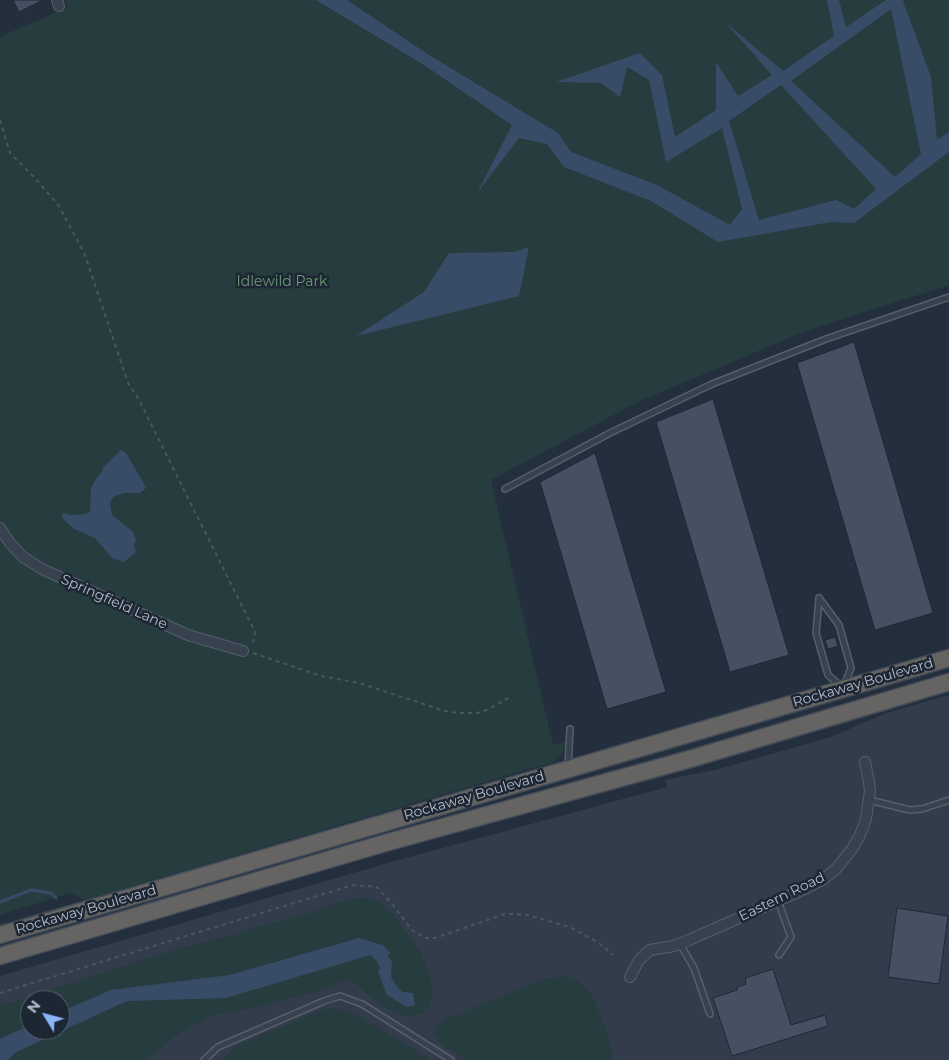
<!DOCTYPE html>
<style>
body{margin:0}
#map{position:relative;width:949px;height:1060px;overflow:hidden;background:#242f3e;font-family:Montserrat,sans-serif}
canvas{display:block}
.north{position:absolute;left:20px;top:990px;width:50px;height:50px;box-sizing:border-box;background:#1d2633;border:1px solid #59626f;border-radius:50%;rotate:307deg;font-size:14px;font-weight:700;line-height:20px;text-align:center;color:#b4bcc9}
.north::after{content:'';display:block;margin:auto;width:18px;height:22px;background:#8ab4f8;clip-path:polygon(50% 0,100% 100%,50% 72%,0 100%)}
</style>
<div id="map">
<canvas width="949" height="1060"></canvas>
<div class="north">N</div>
</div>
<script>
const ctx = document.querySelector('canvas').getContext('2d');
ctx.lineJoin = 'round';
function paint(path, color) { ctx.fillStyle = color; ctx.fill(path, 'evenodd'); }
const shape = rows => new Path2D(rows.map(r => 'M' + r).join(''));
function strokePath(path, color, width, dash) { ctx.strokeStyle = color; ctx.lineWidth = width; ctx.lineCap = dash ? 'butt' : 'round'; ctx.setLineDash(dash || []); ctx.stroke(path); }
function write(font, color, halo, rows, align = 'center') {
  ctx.font = font + ' Montserrat,sans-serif'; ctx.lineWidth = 5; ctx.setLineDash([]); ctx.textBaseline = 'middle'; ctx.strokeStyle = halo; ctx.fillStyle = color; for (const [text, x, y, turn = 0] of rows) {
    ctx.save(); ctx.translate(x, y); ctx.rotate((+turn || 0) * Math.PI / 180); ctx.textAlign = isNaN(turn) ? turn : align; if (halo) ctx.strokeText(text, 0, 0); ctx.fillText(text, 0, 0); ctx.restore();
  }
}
paint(shape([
 [949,695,949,1060,0,1060,0,976,384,864,667,787,665,780,719,769,831,737,886,713],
 [30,1000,60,1000,60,1030,30,1030]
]), '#323c4b');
paint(shape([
 [65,0,949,0,949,285,806,331,640,401,491,480,553,745,565,742,565,746,561,756,553,762,85,900,69,892,64,895,0,915,0,37,68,7],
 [364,897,376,901,390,910,420,951,430,975,433,990,430,1005,423,1013,409,1017,383,1007,350,979,324,989,264,1006,210,1016,175,1036,147,1060,8,1060,16,1052,127,1001,226,998,370,955,377,961,380,968,379,972,387,995,413,1000,413,993,402,992,398,988,391,977,392,962,359,938,230,975,111,990,60,1012,60,1000,30,1000,30,1025,0,1039,0,1006,162,954,312,912,347,900],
 [563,976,572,978,581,984,589,991,595,1001,610,1042,613,1060,466,1060,442,1045,434,1035,435,1027,442,1021,544,979],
 [327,1008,336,1008,357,1015,431,1060,222,1060,234,1048,243,1043]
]), '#263c3f');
paint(shape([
 [316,0,347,0,429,55,558,133,571,152,657,185,730,225,742,209,722,128,666,162,649,80,627,67,620,97,601,83,556,82,640,53,662,75,675,137,716,110,716,62,738,96,772,75,725,22,783,71,834,36,827,0,839,0,846,27,886,0,904,0,903,1,931,77,937,140,949,132,949,152,854,223,831,222,718,242,651,201,564,167,547,144,519,138,477,193,512,125,424,65],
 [891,9,921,154,895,177,791,81],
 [781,85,876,189,854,209,836,200,759,220,729,121],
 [529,247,519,296,356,336,424,292,449,253,514,252],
 [121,450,126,453,139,475,146,488,140,493,124,493,113,497,110,503,112,515,133,532,136,541,134,545,136,552,124,562,112,558,95,538,74,529,62,518,63,513,70,515,85,514,90,512,91,488,98,476,102,472,103,468],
 [359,938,382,945,386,948,390,953,388,956,392,962,391,977,398,988,402,992,413,993,415,1005,407,1007,387,995,378,972,380,968,377,961,370,955,226,998,127,1001,16,1052,8,1060,0,1060,0,1039,30,1025,30,1030,60,1030,60,1012,111,990,230,975]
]), '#394c67');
strokePath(shape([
 [0,902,31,890,51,893,56,898]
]), '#394c67', 3);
const building = shape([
 [13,0,43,0,19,12,13,0],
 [854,342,933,613,875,630,797,363,854,342],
 [713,399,789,655,730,672,656,422,713,399],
 [595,453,666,692,607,709,540,482,595,453],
 [835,637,838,646,828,649,825,640,835,637],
 [897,908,948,916,939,984,888,977,897,908],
 [773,969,791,1025,825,1015,828,1026,732,1056,713,998,737,990,737,987,746,984,745,978,773,969]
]);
paint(building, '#455162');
strokePath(building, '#1f2835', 1);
const service = shape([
 [505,489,610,433,712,384,826,339,949,297],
 [819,598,839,625,851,668,843,688,828,675,816,633,819,598],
 [568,766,570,729],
 [869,800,910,810,922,809,949,800],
 [778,901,791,937,779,955],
 [680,944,694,968,710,1014],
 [204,1060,218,1047,324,1001,340,996,362,1004,451,1060]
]);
const minor = shape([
 [57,0,59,6],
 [0,528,10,543,23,557,42,569,188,635,243,651],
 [630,977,639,960,650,950,674,946,689,940,807,888,822,880,836,869,852,849,860,835,866,819,870,791,869,782,865,762]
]);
const trunk = shape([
 [0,935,949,658],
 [0,956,385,843,690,759,949,682]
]);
strokePath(service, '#565f6c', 8);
strokePath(minor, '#565f6c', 12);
strokePath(trunk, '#434c59', 19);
strokePath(shape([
 [0,120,10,153,34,177,59,206,85,255,128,383,139,400,255,632,253,644,251,646],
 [253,653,321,676,359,683,445,711,458,713,477,713,487,710,512,696],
 [0,993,353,885,377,887,393,905,412,930,425,938,435,938,505,914,513,914,527,915,570,927,599,943,613,955]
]), '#44595c', 2, [4, 4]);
strokePath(service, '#38414e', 5);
strokePath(minor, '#38414e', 10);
strokePath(trunk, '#656462', 16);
write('14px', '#6b9a76', '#1d2633', [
 ["Idlewild Park",282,282]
]);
write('14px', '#b4bcc9', '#1d2633', [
 ["Springfield Lane",114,602,24],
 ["Rockaway Boulevard",863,683,-16],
 ["Rockaway Boulevard",474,796,-16],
 ["Eastern Road",782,897,-26],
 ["Rockaway Boulevard",86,910,-16]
]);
</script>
